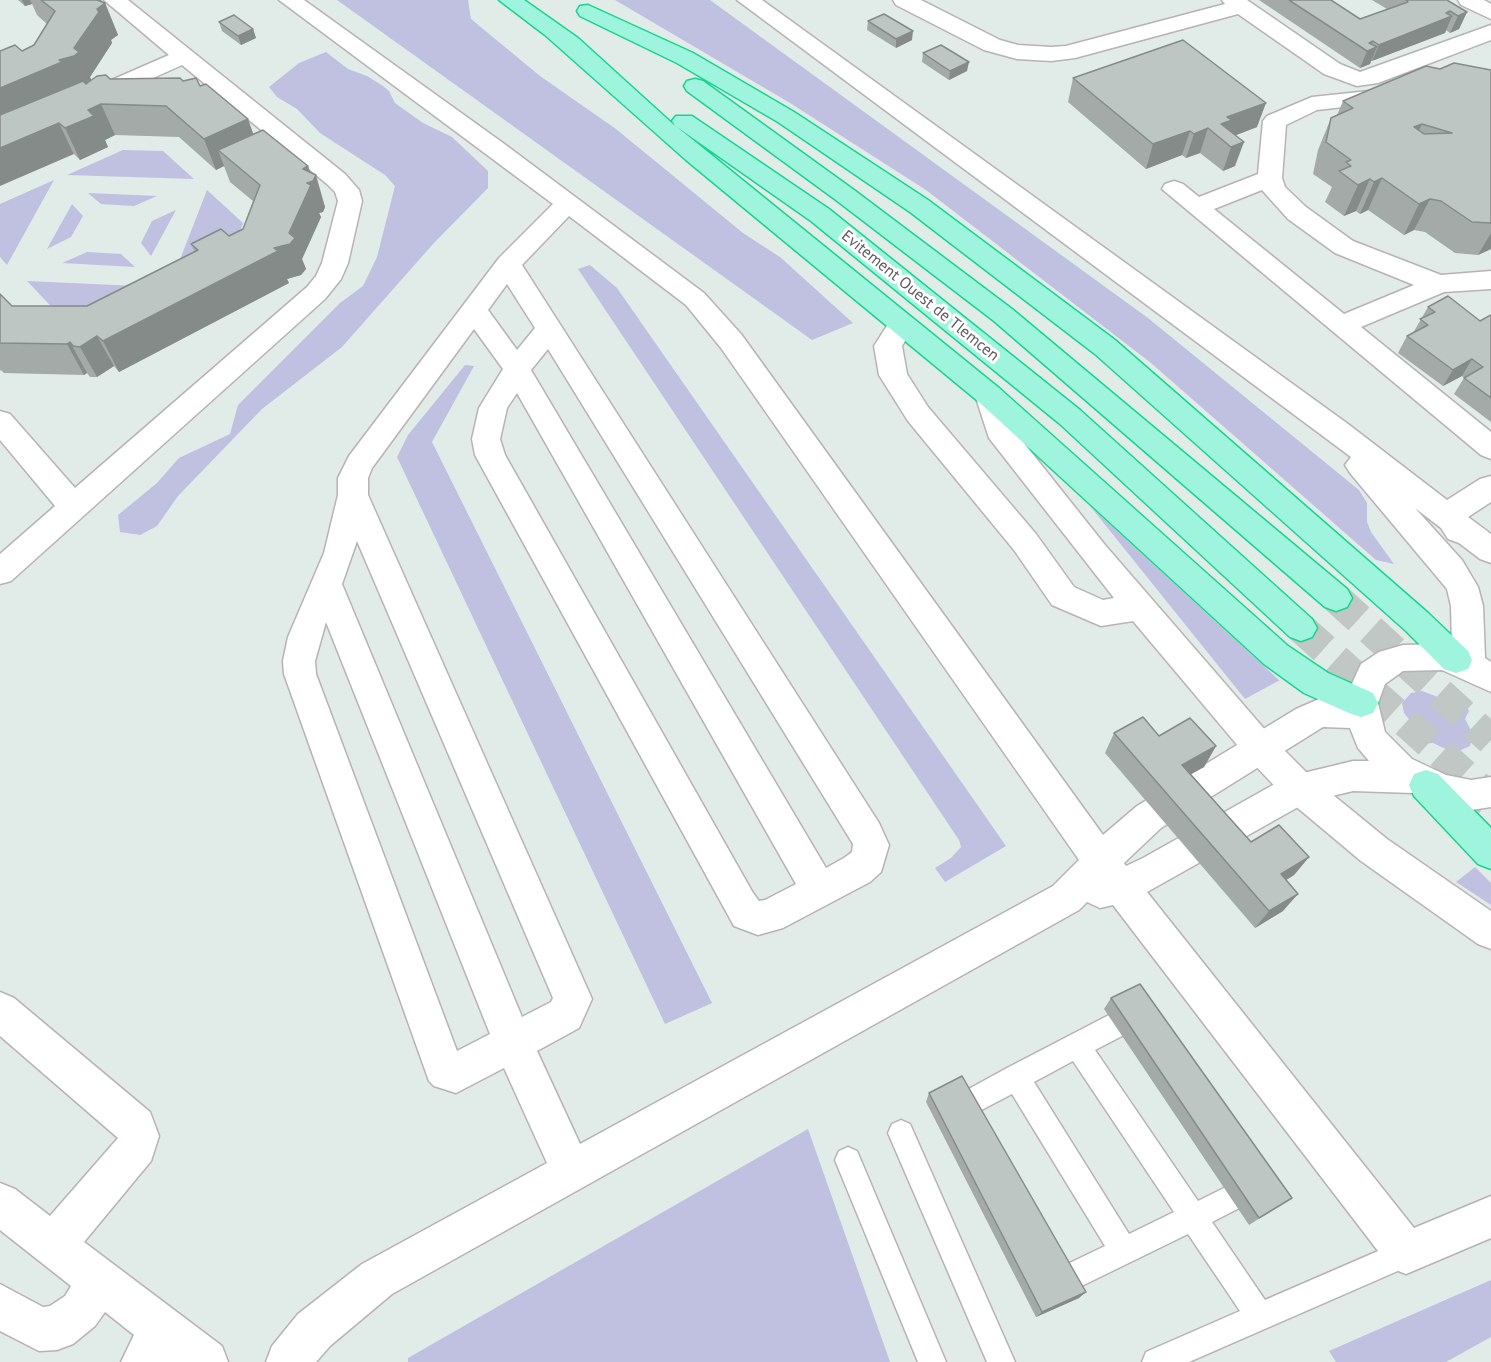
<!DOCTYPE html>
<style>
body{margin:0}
canvas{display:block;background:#e1ebe8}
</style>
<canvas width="1491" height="1362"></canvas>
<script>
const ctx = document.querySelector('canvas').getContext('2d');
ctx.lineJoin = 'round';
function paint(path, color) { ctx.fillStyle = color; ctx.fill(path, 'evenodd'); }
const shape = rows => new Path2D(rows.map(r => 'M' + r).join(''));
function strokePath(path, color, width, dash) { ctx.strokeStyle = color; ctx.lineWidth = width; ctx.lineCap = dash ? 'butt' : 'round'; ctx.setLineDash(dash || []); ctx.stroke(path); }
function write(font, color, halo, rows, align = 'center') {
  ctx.font = font + ' "PT Sans",sans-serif'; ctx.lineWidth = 6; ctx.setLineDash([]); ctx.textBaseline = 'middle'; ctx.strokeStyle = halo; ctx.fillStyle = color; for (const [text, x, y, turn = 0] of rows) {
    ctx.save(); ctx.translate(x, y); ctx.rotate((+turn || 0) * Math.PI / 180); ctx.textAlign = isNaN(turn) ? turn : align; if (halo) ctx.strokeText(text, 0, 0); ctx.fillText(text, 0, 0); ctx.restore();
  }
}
paint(shape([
 [337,0,468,0,471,19,540,76,616,129,743,233,780,257,853,323,812,340],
 [615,0,710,0,1148,318,1359,490,1367,503,1367,522,1371,532,1394,564,1376,560,1151,363,926,190,790,103],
 [326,52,348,69,367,76,383,86,389,91,395,103,423,123,452,137,488,171,488,188,433,244,342,347,262,409,178,496,157,526,140,535,120,532,118,515,157,483,179,458,230,434,238,405,340,303,363,286,377,257,395,186,385,175,320,133,297,109,277,97,269,87,299,63],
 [123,150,163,151,194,179,67,175],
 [54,180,7,265,0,257,0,204],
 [207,190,243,223,233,251,172,280],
 [88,193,157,196,134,206,101,204],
 [72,204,83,216,71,237,47,249],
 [176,210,151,256,141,243,152,221],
 [87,252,121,254,135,267,62,263],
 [590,265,617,288,1006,846,945,882,935,868,951,858,961,847,959,840,578,269],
 [27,281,158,287,68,324],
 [465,365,474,366,432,442,712,1003,665,1024,397,457,408,435],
 [1090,506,1279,680,1280,680,1245,699],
 [1422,691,1443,699,1456,698,1465,703,1469,711,1465,719,1473,734,1470,746,1461,750,1450,751,1433,743,1418,744,1409,738,1406,730,1411,722,1404,713,1402,703,1411,693],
 [1475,867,1491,883,1491,905,1456,882],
 [808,1129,890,1362,408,1362,408,1358],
 [1491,1280,1491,1337,1446,1362,1336,1362,1329,1351]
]), '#c0c1e0');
strokePath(shape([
 [1336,598,1491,740],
 [1301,628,1486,794]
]), '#c1c7c5', 31, [31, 16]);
strokePath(shape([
 [1484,793,1491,799]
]), '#c1c7c5', 40, [40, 20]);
const service = shape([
 [1125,1011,1150,1022,1250,1174,1255,1193,1251,1202,1212,1222,1265,1300,1406,1239,1416,1243,1420,1253,1416,1263,1189,1362,1142,1362,1146,1352,1240,1311,1188,1234,1053,1300,1028,1287,944,1129,940,1120,941,1111,945,1102,1007,1068,1109,1015,1125,1011],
 [1124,1035,1132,1040,1228,1186,1198,1201,1095,1050,1124,1035],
 [1073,1061,1174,1212,1129,1234,1034,1082,1073,1061],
 [1012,1094,1105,1246,1053,1271,1048,1267,966,1118,1012,1094],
 [901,1120,910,1124,1015,1362,987,1362,888,1133,892,1124,901,1120],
 [848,1147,857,1151,946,1362,918,1362,835,1160,839,1151,848,1147]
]);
const minor = shape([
 [104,0,128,0,345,174,359,190,362,201,348,263,341,279,325,299,11,581,0,584,0,554,55,506,0,440,0,411,10,414,75,488,307,287,316,276,322,263,338,201,335,192,327,184,182,65,100,102,84,102,80,97,84,92,169,55,104,0],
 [279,0,304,0,503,143,704,293,741,334,1103,835,1137,806,1296,709,1319,699,1345,699,1361,664,1379,652,1403,645,1442,644,1452,647,1451,606,1447,589,1350,473,1345,465,1351,457,737,0,762,0,1348,424,1447,500,1480,479,1491,476,1491,502,1468,517,1491,534,1491,563,1480,559,1459,543,1448,539,1441,528,1415,508,1462,560,1478,587,1483,606,1485,658,1491,662,1491,692,1442,670,1403,671,1385,684,1378,703,1385,732,1412,759,1446,775,1471,780,1491,777,1491,807,1471,810,1441,805,1413,793,1353,791,1307,802,1147,892,1414,1228,1491,1196,1491,1238,1406,1274,1391,1268,1113,905,1100,908,1087,902,1079,910,392,1294,330,1346,316,1362,266,1362,272,1346,298,1314,362,1264,547,1163,504,1068,456,1093,434,1086,429,1081,284,674,283,661,288,637,324,553,338,495,338,478,349,456,499,258,553,204,279,0],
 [569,216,686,305,721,348,1079,860,1053,886,580,1144,537,1051,579,1028,592,999,368,495,368,478,372,468,474,329,503,369,479,408,472,439,475,455,734,926,758,935,783,928,870,882,881,872,889,845,879,823,522,265,569,216],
 [507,284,535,328,517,350,488,310,507,284],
 [548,349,853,844,852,852,844,858,826,868,531,370,548,349],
 [517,393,796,884,765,900,759,901,753,893,505,455,500,439,507,408,517,393],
 [357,541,553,998,551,1002,522,1017,342,584,357,541],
 [326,622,490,1034,457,1051,316,674,315,661,326,622],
 [1323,727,1350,728,1358,748,1369,761,1353,761,1287,777,1143,858,1126,866,1124,863,1161,828,1323,727],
 [893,0,921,0,1000,40,1018,45,1051,47,1066,46,1225,4,1222,0,1247,0,1340,64,1360,72,1491,25,1491,40,1378,83,1357,86,1324,74,1238,14,1075,58,1051,61,1017,59,984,50,896,5,893,0],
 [1458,0,1484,0,1491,4,1491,19,1461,5,1458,0],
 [1388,89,1396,91,1400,96,1396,101,1317,110,1286,125,1282,178,1285,187,1306,207,1353,241,1441,275,1491,271,1491,289,1444,292,1361,327,1491,432,1491,459,1481,455,1162,189,1165,184,1174,181,1183,184,1199,197,1258,174,1263,121,1267,116,1312,97,1388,89],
 [1262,190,1288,219,1335,253,1414,285,1344,314,1214,209,1262,190],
 [0,992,14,998,150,1112,159,1136,151,1161,84,1242,222,1346,228,1362,121,1362,134,1335,105,1312,95,1326,73,1344,57,1350,39,1351,0,1331,0,1284,43,1307,50,1306,65,1296,71,1286,0,1230,0,1183,15,1189,50,1216,118,1138,0,1036,0,992]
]);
const secondary = shape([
 [902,315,912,318,915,324,902,346,907,374,928,407,1036,534,1074,587,1103,600,1114,598,989,438,975,395,979,388,989,385,999,388,1012,428,1105,545,1273,739,1311,777,1387,839,1491,911,1491,949,1478,944,1361,861,1287,799,1249,759,1133,621,1101,626,1052,605,1014,550,908,421,879,375,874,346,892,318,902,315]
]);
const trunk = shape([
 [499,0,524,0,578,38,675,126,672,121,676,116,692,116,829,209,1080,410,1312,619,1317,628,1312,637,1301,641,1290,637,1060,424,811,221,677,127,999,388,1288,646,1328,673,1373,693,1378,703,1373,713,1361,717,1349,713,1304,693,1264,664,979,402,686,160,545,35,499,0],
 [588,5,693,53,794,112,928,200,1115,340,1428,613,1468,651,1472,660,1468,669,1456,673,1444,669,1406,631,1095,354,910,212,778,122,677,63,580,16,577,11,580,6,588,5],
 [695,79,703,81,854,190,1012,309,1347,589,1352,598,1347,607,1336,611,1325,607,994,321,836,200,687,91,684,86,687,81,695,79],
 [1426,770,1438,774,1491,828,1491,869,1478,864,1414,796,1409,785,1414,774,1426,770]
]);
strokePath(service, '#b7b2b4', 3);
strokePath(minor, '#b7b2b4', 3);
strokePath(secondary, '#bab3b6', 3);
strokePath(trunk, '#17d58f', 3);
paint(service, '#fff');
paint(minor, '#fff');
paint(secondary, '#fff');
paint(trunk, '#9ef4dc');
paint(shape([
 [18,0,101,0,102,2,105,3,118,35,111,40,112,43,90,77,91,80,110,79,183,81,200,86,253,134,308,166,325,207,323,212,319,213,321,217,302,259,306,269,301,275,287,279,289,283,119,372,114,366,97,377,90,377,87,373,84,375,4,373,1,370,0,371,0,294,12,306,87,306,195,252,191,244,229,236,243,229,253,201,230,182,224,166,216,170,179,137,115,135,105,140,108,147,80,160,74,154,22,51,34,45,47,24,37,15,32,4,25,6],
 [1259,0,1331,0,1360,19,1387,9,1372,0,1447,0,1467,12,1459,29,1450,33,1446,30,1445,33,1371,61,1370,64,1360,68],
 [868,21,912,40,896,48,867,30],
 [219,22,253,29,256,38,241,45,222,31],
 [923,53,967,71,949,80,922,62],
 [1440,69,1491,70,1491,249,1478,255,1455,253,1425,232,1414,230,1404,235,1368,210,1360,214,1356,211,1344,216,1325,202,1332,187,1313,174,1318,150,1331,118,1337,115,1343,101],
 [1073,78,1257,127,1236,135,1235,166,1223,171,1200,153,1186,158,1182,155,1146,169,1068,102],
 [1428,307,1480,321,1491,315,1491,422,1454,394,1464,378,1462,376,1443,386,1398,353,1407,336,1413,333],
 [1114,733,1159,736,1216,746,1204,767,1191,774,1251,842,1309,857,1294,875,1286,880,1283,911,1255,928,1105,753],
 [1111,998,1292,1198,1249,1225,1104,1009],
 [929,1093,1079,1298,1036,1317,926,1102]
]), '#a3aaa8');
paint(shape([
 [22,0,30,0,32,4,25,6],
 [95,0,101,0,103,5,105,3,118,35,111,40,112,43,90,77,93,84,0,127,0,88,59,60,74,48],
 [1450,11,1447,18,1452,16,1445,33,1372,61,1379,45],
 [1467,12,1459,29,1450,33,1458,16],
 [253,29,256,38,241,45,238,36],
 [913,31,912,40,896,48,896,39],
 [1373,41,1369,51,1377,47,1370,64,1360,68,1367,51,1369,43],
 [969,62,967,71,949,80,950,71],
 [1266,103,1257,127,1226,139,1221,124,1227,117],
 [101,104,115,135,105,140,108,147,80,160,65,128,88,110],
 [248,119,259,150,218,150,224,166,216,170,204,139],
 [59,123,74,154,0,186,0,148],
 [1422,124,1407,155,1414,127],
 [1208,128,1200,153,1186,158,1194,134],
 [1190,131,1182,155,1146,169,1153,144],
 [1244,142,1235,166,1223,171,1231,147],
 [308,166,313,181,316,175,325,207,323,212,319,213,321,217,302,259,306,269,301,275,287,279,289,283,119,372,103,341,274,248,289,233,303,169],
 [1382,178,1368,210,1360,214,1374,182],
 [1370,179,1356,211,1344,216,1358,185],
 [1430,199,1414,230,1404,235,1419,204],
 [1491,233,1491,249,1478,255],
 [97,336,114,366,97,377,80,347],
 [70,342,87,373,84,375,67,344],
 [1472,359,1462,376,1443,386,1453,370],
 [1216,746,1204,767,1172,785,1182,765],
 [1309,857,1294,875,1267,892,1281,874],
 [1298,894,1283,911,1255,928,1269,911],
 [1086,1292,1079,1298,1036,1317,1042,1312]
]), '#858b88');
const building = shape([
 [41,0,97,0,105,3,97,9,99,12,74,48,79,52,74,56,59,60,62,62,0,88,0,51,15,45,22,51,34,45,55,11,41,0],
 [1289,0,1331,0,1360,19,1408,2,1406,0,1447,0,1467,12,1458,16,1450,11,1446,13,1452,16,1379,45,1373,41,1369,43,1377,47,1367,51,1289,0],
 [884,14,913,31,896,39,868,21,884,14],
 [234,15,253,29,238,36,219,22,234,15],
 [1183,40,1266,103,1227,117,1232,120,1221,124,1244,142,1231,147,1208,128,1194,134,1190,131,1153,144,1073,78,1183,40],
 [941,45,969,62,950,71,923,53,941,45],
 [1454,63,1491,70,1491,223,1472,222,1441,201,1430,199,1419,204,1382,178,1374,182,1370,179,1358,185,1339,171,1351,166,1346,162,1351,160,1326,142,1331,118,1353,108,1343,101,1426,66,1440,69,1454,63],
 [1422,124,1452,133,1424,134,1414,127,1422,124],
 [106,75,110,79,180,78,183,81,196,78,200,86,206,84,248,119,204,139,166,106,101,104,88,110,94,116,65,128,59,123,0,148,0,115,83,81,86,84,97,76,106,75],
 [263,130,308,166,303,169,316,175,313,181,307,183,311,185,289,233,295,238,290,244,274,248,278,251,103,341,97,336,80,347,73,346,70,342,67,344,0,343,0,294,12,306,87,306,198,250,191,244,221,229,229,236,243,229,260,185,218,150,263,130],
 [1448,296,1480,321,1491,315,1491,398,1464,378,1483,367,1472,359,1453,370,1407,336,1428,325,1420,319,1435,312,1428,307,1448,296],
 [1143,717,1159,736,1190,718,1216,746,1182,765,1251,842,1279,825,1309,857,1281,874,1298,894,1269,911,1114,733,1143,717],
 [1140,984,1292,1198,1259,1218,1111,998,1140,984],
 [962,1076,1086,1292,1042,1312,929,1093,962,1076]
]);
paint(building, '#bec6c3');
strokePath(building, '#858b88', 1.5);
write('16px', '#605a5d', '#fff', [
 ["Evitement Ouest de Tlemcen",920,296,39]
]);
</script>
